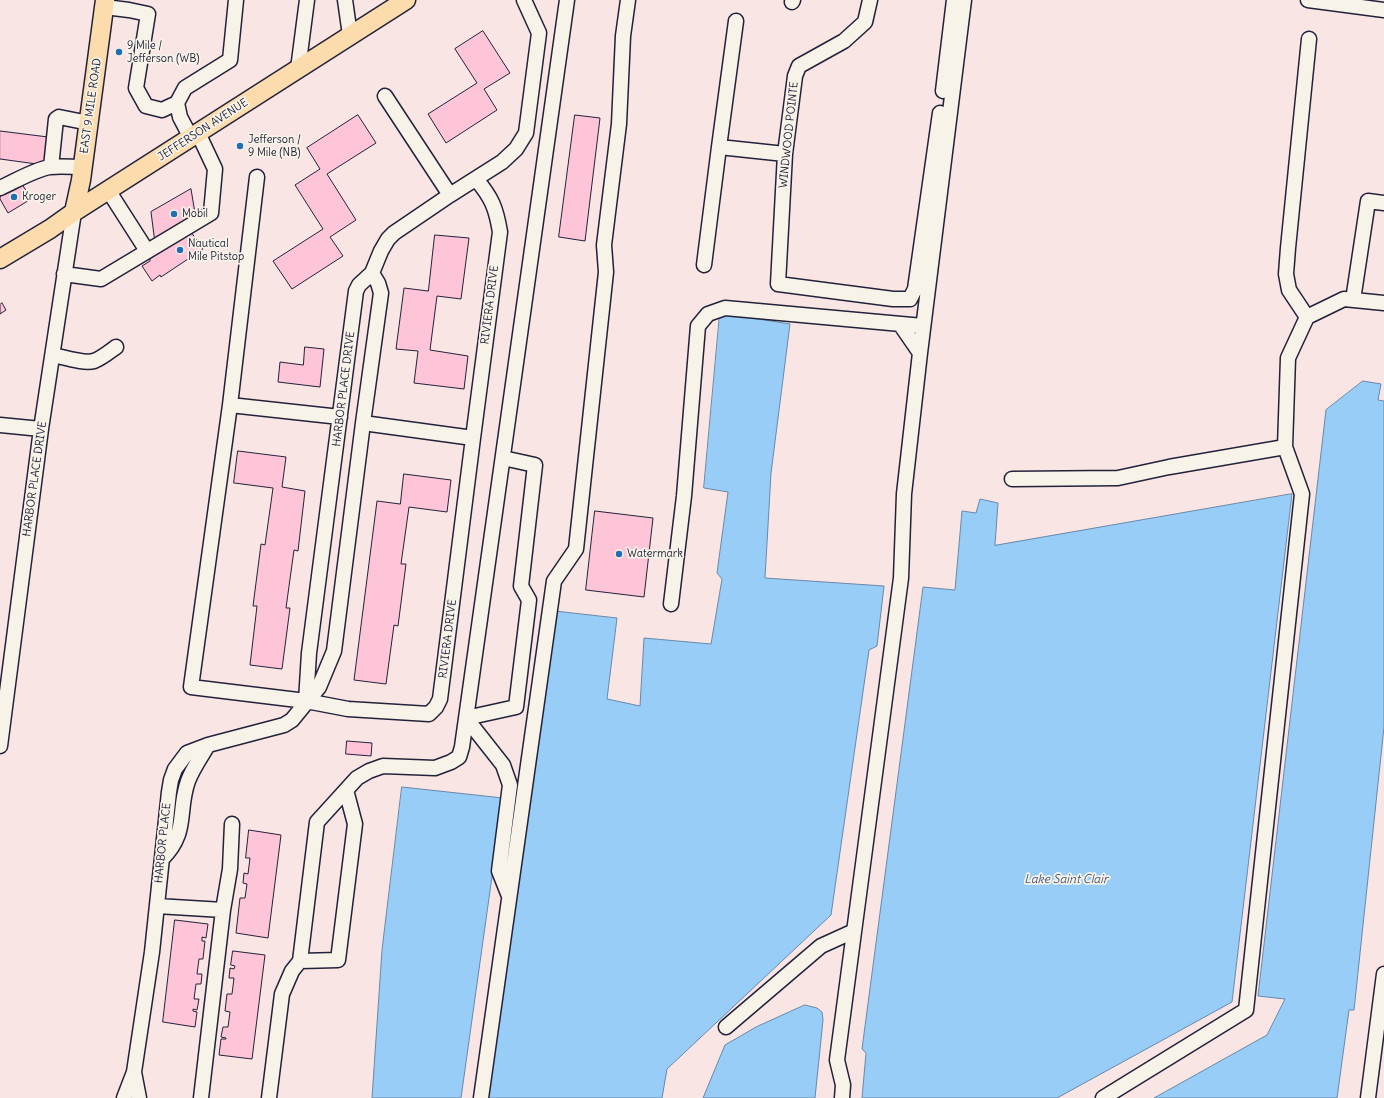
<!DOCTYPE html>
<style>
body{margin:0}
canvas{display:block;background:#f9e5e3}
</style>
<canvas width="1384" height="1098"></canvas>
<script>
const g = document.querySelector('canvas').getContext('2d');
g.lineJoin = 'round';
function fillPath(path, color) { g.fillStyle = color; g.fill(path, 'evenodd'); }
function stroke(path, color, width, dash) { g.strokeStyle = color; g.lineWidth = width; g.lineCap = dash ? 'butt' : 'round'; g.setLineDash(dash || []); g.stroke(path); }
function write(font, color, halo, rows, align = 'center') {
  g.font = font + ' Delius,sans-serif'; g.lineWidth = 3.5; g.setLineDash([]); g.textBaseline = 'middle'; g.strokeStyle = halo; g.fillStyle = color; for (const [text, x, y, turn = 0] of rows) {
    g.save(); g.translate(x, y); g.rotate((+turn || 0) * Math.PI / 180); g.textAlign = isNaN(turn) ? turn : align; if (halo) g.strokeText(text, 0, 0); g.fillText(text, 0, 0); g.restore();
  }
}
const water = new Path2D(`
 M720 313 790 324 771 473 765 578 884 586 877 646 869 650 831 915 667 1069 662 1098H487L555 611 617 618 607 699 640 706 644 638 711 644 722 579 717 573 728 492 704 488Z
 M1363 381 1381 384 1378 400 1384 401V727L1354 1010H1349L1337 1098H1154L1267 1035 1285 999 1258 996 1326 410Z
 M1292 494 1232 1002 1057 1098H862L866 1053 862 1049 923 587 955 590 962 511 976 513 980 499 998 503 995 545Z
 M402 787 503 798 461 1098H372L382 950Z
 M805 1005 817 1008 822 1012 823 1020 815 1098H703L725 1045 756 1027Z`);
const building = new Path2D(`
 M483 31 510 73 484 89 497 110 446 143 428 114 477 83 455 49Z
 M358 115 376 143 327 174 356 220 330 237 343 256 292 289 273 261 323 229 295 185 320 169 307 148Z
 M575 115 600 118 585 241 559 237Z
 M0 131 48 137 44 165 0 159Z
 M22 184 31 199 8 213 0 199V197Z
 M191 189 196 219 155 243 151 212Z
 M191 232 203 249 161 277 160 275 152 281 142 266 150 261V259Z
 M435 235 469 238 461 299 437 296 430 350 468 356 464 389 414 383 418 351 396 349 404 288 428 291Z
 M2 303 6 310 0 314V305Z
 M305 347 324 349 320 387 278 382 280 362 303 365Z
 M238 451 286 457 282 487 305 491 298 551 294 550 286 608H290L282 669 250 665 257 606H253L261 544 265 545 273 488 234 483Z
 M404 474 451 480 447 512 409 507 401 564H406L398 626 394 625 386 684 354 680 377 501 400 504Z
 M595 511 653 518 644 597 586 590Z
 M347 741 372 743 371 756 346 754Z
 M249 830 281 835 268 938 236 933 240 898H245L247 884 243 883 244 873 248 874 250 858H246Z
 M175 920 208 924 206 938 202 937V941H205L203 959H199L197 974H202L201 984H196L194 999H199L197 1010 193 1009V1011L197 1012 195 1027 163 1022Z
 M233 951 265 955 252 1059 219 1055 221 1039H226V1038L221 1037 223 1027H228L230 1012 225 1011 227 994H232L234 978H229L230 968 234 969 235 966 231 965Z`);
const minor = new Path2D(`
 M345 0 350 35
 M870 0 865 22 844 41 799 66 795 76 785 154 778 284 893 299H910L915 289 940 113
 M1308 0 1384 10
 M792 2 793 0
 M105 7 129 10 148 14 136 88 146 106 162 110 177 103
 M298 69 307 0
 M943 91 954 0
 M385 96 450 195
 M191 138 180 117 177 103 185 88 230 60 236 0
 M719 147 736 21
 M51 167 56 119 59 117 89 123
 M257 177 230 405 191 687 306 701 348 709 429 714 436 707 440 699 473 438 363 423
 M0 188C16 181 33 170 50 167 61 166 72 167 83 167
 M108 190 147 251
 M704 265 719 147 785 154
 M64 274 101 279 211 213 215 169 198 133
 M1353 300 1368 201 1384 203
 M1307 317 1289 290 1286 274 1288 248 1309 39
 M900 324 920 353
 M53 355C63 357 84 364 94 361 102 358 109 352 116 347
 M230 405 340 417
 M0 425 41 429
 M473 438 500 232C496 208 492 198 476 179
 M503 458 535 465 521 586 529 600 516 707 466 718 503 765 510 785 499 871 509 896
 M1012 479 1118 478 1169 467 1285 447 1288 358 1307 317 1344 299 1384 303
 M671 604 684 496 698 326 708 314 725 308 923 326
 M306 701 309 653 356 291 359 285 372 273 381 251 388 239 394 233 450 195 502 162 516 149 526 133 539 33 524 0
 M0 746 41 429 74 212
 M162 859C189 832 177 812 188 781 193 768 201 757 208 745
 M157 906 223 910
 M300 961 338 960 355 824 346 790
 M726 1027 821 946 854 931
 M134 1072 139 1098
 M124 1098 134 1072 152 952 169 792 171 780 175 769 187 753 208 745 284 725 292 720 319 687 334 651 363 423 381 293 378 283 372 273
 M201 1098 223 910 230 869 232 824
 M269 1098 282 994 292 971 300 961 317 822 357 778 369 771 383 766 435 768 451 762 459 757 462 747 567 0
 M481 1098 554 581 576 549 606 272 604 245 619 124 623 36 628 0
 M842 1098 843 1085 837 1060 901 578 904 494 920 353 964 0
 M1103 1098 1246 1010 1302 494 1285 447
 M1368 1098 1384 974`);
const major = new Path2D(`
 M74 212 81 180 105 0
 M0 259 50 229 74 212 406 0`);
const markers = [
 [119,52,4,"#1f6fb2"],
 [240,146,4,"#1f6fb2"],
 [14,197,4,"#1f6fb2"],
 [174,214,4,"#1f6fb2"],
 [180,250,4,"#1f6fb2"],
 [619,554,4,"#1f6fb2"]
];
const poiNames = [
 ["9 Mile /",127,46],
 ["Jefferson (WB)",127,59],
 ["Jefferson /",248,140],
 ["9 Mile (NB)",248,153],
 ["Kroger",22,197],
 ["Mobil",182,214],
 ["Nautical",188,244],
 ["Mile Pitstop",188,257],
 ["Watermark",627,554]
];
const streetNames = [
 ["EAST 9 MILE ROAD",91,106,-82],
 ["JEFFERSON AVENUE",203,130,-33],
 ["WINDWOOD POINTE",789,135,-84],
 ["RIVIERA DRIVE",490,305,-83],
 ["HARBOR PLACE DRIVE",344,389,-83],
 ["HARBOR PLACE DRIVE",35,479,-82],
 ["RIVIERA DRIVE",448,639,-83],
 ["HARBOR PLACE",163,843,-84]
];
const waterNames = [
 ["Lake Saint Clair",1066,880]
];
fillPath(water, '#97cdf6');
stroke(water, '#6889ab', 1);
fillPath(building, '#fec4d7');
stroke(building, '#22223b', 1);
stroke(minor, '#22223b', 17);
stroke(major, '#22223b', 21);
stroke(minor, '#f7f3e8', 14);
stroke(major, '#fcdcac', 18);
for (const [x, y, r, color] of markers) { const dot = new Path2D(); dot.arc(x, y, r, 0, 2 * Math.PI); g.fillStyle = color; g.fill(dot); stroke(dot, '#f7f3e8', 1.5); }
write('11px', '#22223b', '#f7f3e8', poiNames, 'left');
write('11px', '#22223b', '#f7f3e8', streetNames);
write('italic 12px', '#455573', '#f7f3e8', waterNames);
</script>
